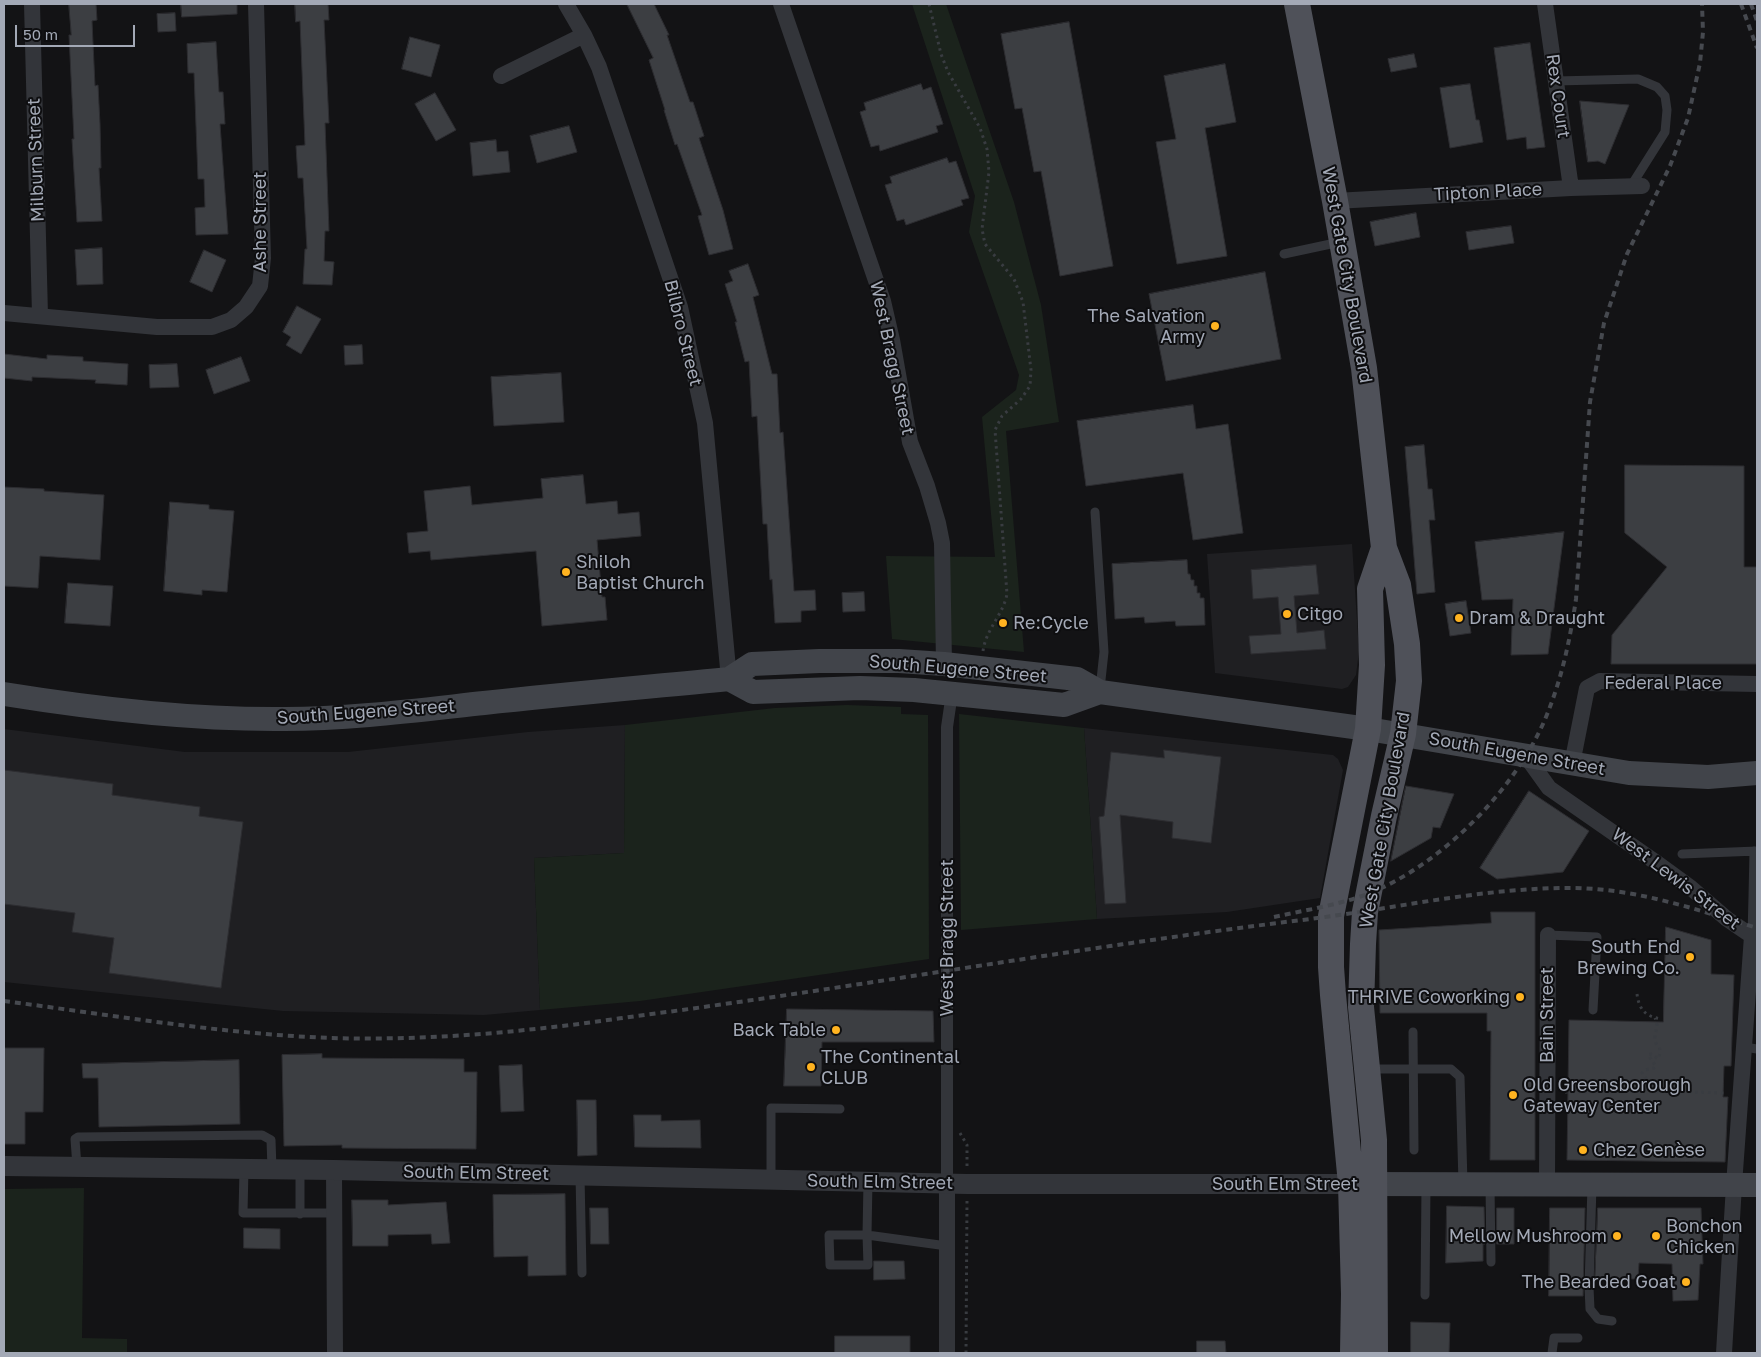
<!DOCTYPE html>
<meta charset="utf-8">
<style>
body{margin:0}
#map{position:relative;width:1761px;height:1357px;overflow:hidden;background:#131315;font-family:"Golos Text",sans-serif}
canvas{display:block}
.frame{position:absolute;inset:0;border:5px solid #a3a9b6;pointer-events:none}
.scale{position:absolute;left:15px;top:25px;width:120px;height:22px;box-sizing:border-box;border:2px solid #a3a9b6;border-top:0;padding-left:6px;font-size:15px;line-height:18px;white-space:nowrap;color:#a3a9b6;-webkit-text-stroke:4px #0e0e10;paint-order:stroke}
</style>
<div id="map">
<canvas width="1761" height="1357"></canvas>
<div class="frame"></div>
<div class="scale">50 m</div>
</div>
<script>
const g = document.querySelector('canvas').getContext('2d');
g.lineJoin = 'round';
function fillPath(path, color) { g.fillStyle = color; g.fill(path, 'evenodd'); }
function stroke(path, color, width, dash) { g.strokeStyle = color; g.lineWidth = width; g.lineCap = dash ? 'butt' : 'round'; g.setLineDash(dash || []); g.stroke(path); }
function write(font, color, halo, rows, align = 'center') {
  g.font = font + ' "Golos Text",sans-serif'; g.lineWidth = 4; g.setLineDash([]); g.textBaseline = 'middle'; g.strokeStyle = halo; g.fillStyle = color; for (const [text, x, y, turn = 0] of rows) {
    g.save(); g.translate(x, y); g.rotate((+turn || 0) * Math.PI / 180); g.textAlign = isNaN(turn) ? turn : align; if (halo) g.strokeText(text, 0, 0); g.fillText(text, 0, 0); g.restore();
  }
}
const built = new Path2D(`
 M1352 544 1359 651 1356 675 1348 687 1342 689 1215 673 1207 554Z
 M625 725 624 853 534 858 540 1010 484 1015 283 1011 4 982V729L185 752H348L528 732Z
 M1084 728 1333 755 1338 759 1343 770 1320 898 1227 912 1097 919Z`);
const green = new Path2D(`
 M912 4H946L1014 202 1041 305 1059 422 1006 431 1024 652 892 639 886 556 995 557 982 417 1016 390 1019 375 969 232 975 196Z
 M847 705 901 707V714L928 715 929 959 640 1001 540 1010 534 858 624 853 625 725 775 708Z
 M959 714 1084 728 1097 919 961 930Z
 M84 1188 82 1338 127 1339V1353H4V1189Z`);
const building = new Path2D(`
 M69 4H96L97 20 92 21 95 86 98 85 100 124 101 168H99L102 221 77 222 72 139H74L69 35H71Z
 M181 4H237V14L182 17Z
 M295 4H328L329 20H324L329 123H325L329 231H325L324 261 334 262 332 285 303 284 305 249H307L303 178H298L296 146 305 145 300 21 296 22Z
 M627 4H654L669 35H667L690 102H693L704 136 699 138 723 210 733 249 709 255 698 216 702 215 677 144 675 145 664 110H665L649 60 653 58Z
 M175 13 176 31 158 32 157 14Z
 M1069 22 1113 266 1060 276 1041 171 1034 172 1022 108 1015 109 1001 34Z
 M410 37 440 45 431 77 402 69Z
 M216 42 219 92H223L225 124H220L228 234 196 235 195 208 205 207 204 179H198L194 73H188L187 44Z
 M1530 43 1545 147 1527 149 1526 137 1507 140 1494 48Z
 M1414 54 1417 67 1391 72 1388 59Z
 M1225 64 1236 122 1205 128 1227 256 1177 264 1156 142 1176 139 1164 76Z
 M921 84 923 90 931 87 943 124 936 126 938 132 880 151 879 145 871 147 860 112 866 110 864 103Z
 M1470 84 1476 120H1479L1483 142 1450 148 1440 88Z
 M435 93 456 130 436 141 415 104Z
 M1580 101 1629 105 1605 164 1598 161 1588 162Z
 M569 126 577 152 537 163 530 136Z
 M496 140 497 152 508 151 510 172 473 176 470 143Z
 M947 158 949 163 956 161 969 198 961 200 963 205 906 225 904 219 897 221 885 185 892 183 890 177Z
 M1416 213 1420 237 1375 246 1370 222Z
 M1511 226 1514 243 1469 250 1466 232Z
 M102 248 103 284 77 285 75 250Z
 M204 250 226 260 212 292 190 282Z
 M748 264 759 295 753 297 772 374H777L780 433 783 432 794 591 815 590 816 610 801 611V622L775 623 772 579 770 580 767 524H763L757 416 752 417 749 361 745 362 735 322H737L725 284 733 281 729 271Z
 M1265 272 1281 359 1166 381 1149 294Z
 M297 306 321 319 301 354 286 345 291 337 283 332Z
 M362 345 363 364 345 365 344 346Z
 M4 354 47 359V355L83 357V361L128 364 127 385 95 383 96 380 32 377V381L4 378Z
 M241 357 250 381 214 394 206 370Z
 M177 364 179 387 150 388 149 365Z
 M561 373 564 422 494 426 491 377Z
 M1193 405 1196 429 1228 424 1243 533 1193 540 1183 473 1086 486 1077 421Z
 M1424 445 1428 489H1432L1435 520H1429L1435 592 1417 594 1405 447Z
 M1625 465 1744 466V567H1757V664H1611L1612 635 1667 567 1625 533Z
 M583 475 586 504 617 501 618 514 639 512 641 536 597 540 602 597H605L607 620 542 626 536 551 431 560 430 551 409 553 407 533 428 531 424 491 470 486 472 505 543 498 541 479Z
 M4 487 44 489V491L104 495 100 560 40 556 38 588 4 586Z
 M170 502 209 505V509L234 511 227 592 202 590V595L164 591Z
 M1564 532 1548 654 1511 655 1513 599 1482 600 1475 542Z
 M1187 560 1188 574H1190L1191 580H1194V586H1197V593H1200V598H1204L1205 625 1176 626 1175 621 1145 623 1144 617 1115 619 1112 564Z
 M1316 565 1319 594 1294 596 1297 633 1324 630 1326 649 1251 654 1249 636 1281 634 1278 597 1253 599 1251 570Z
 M68 583 113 586 110 626 65 623Z
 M864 592 865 611 843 612 842 593Z
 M1466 601 1471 633 1450 636 1445 604Z
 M1164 750 1221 757 1211 843 1172 838 1173 822 1120 815 1126 903 1105 904 1099 817 1104 816 1111 752 1164 758Z
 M4 770 113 784 112 795 200 807 199 816 243 822 221 988 109 973 114 938 72 932 75 913 4 904Z
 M1406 786 1454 794 1440 828 1433 827 1431 838 1391 861Z
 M1529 791 1589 831 1563 872 1497 879 1480 868Z
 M1491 912H1535V1160H1490L1491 1031H1487V1013H1380L1379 930 1491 923Z
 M1666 927 1711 940V974L1734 975 1731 1066H1724L1723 1097H1728L1725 1162 1567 1160 1569 1020 1663 1022Z
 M787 1009 933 1011 934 1042H822L821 1086H784Z
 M4 1048H44L43 1112H25V1144H4Z
 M322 1054V1058L464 1059V1072H477L476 1149 342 1148V1145L284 1146 282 1055Z
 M239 1060 240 1124 99 1127 98 1078H83L82 1064Z
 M522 1065 524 1111 501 1112 499 1066Z
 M577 1100H596L597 1155 578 1156Z
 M634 1115H661V1121L700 1120 701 1148 635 1147Z
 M565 1194 566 1275 528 1276V1256L494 1257 493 1195Z
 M352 1200H388V1205L446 1202 450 1243 432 1244 431 1234 388 1235V1246H353Z
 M1447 1206 1484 1207 1485 1244H1483V1261L1446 1263Z
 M590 1208H608L609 1244H591Z
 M1497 1208H1514V1244H1497Z
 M1550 1208H1585L1583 1296H1549Z
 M1598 1208H1701L1703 1264H1700L1698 1300 1673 1301 1672 1264 1639 1263 1638 1279H1595Z
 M244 1228 280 1229V1249L244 1248Z
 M874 1261H904L905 1279 874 1280Z
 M1411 1322 1450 1323 1449 1353H1411Z
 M835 1336H910V1353H835Z
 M1197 1341H1225L1226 1353H1197Z`);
const path = new Path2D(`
 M929 4 941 54 948 72 980 128 987 149 989 172 982 229 985 244 1014 279 1023 302 1031 370 1030 386 1021 399 1002 416 995 430 1007 594C1003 615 986 629 983 651
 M1637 994C1639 1010 1646 1017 1662 1019
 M1651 1091 1650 1084 1642 1073 1645 1070 1654 1068 1656 1066 1648 1055 1651 1054 1658 1059C1664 1045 1655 1048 1655 1039 1654 1030 1660 1029 1655 1018
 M1565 1092 1651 1091 1725 1093
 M960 1133 967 1145V1167
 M966 1353 967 1201`);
const service = new Path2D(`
 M1556 81 1638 79 1657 87 1665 96 1667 110 1665 132 1631 186
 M1284 254 1340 242
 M1095 512 1104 652 1100 689
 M1682 854 1757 851
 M1753 896 1754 851
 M1548 935 1597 937 1593 1010
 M1752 936 1753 896H1757
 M1413 1032 1414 1150
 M1744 1047 1757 1049
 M1370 1069H1451L1460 1077 1463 1183
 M77 1167 75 1139 78 1137 262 1135 271 1140 272 1169
 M244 1169 243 1213H334
 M300 1170V1214
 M580 1175 582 1273
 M771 1179V1108L840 1109
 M868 1181 867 1235H829L830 1265H868L867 1235 947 1246
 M1490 1185 1491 1262
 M1592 1185 1589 1287 1590 1309 1598 1319 1612 1321
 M1425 1295 1426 1185
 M1552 1353 1554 1338H1578`);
const pedestrian = new Path2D(`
 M947 1183V727L952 693`);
const minor = new Path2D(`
 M32 4 40 315
 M566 4 584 35 599 67 680 307 705 423 729 679
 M781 4 883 301 892 340 910 442 927 486 938 523 942 543 944 664
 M1545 4 1571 188
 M501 76 584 35
 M1335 201 1571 188 1642 186
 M4 313 157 327H212L231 320 246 307 260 286 263 258 256 4
 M1526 756 1549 788 1654 861 1691 888 1727 919 1752 936 1734 1185 1724 1353
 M1572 764 1587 688 1600 681 1757 684
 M334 1170 335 1353
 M947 1183V1353
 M1547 1185 1548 935`);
const tertiary = new Path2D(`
 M4 1166 334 1170 967 1184H1351`);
const secondary = new Path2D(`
 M729 679 753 692 860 688 914 690 1064 705 1100 692
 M4 694C97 709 191 720 285 719 350 719 419 710 484 703 566 694 647 687 729 679L752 664 819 661H899L944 664 1077 679 1100 692 1368 729 1629 773 1708 777 1757 773
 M1357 1184 1757 1185`);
const primary = new Path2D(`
 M1297 4 1335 201 1364 368 1384 548 1398 585 1407 644 1409 681 1403 734 1384 816 1365 912 1363 944 1361 1007 1374 1140 1375 1353
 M1353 1353 1354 1294 1351 1184 1333 995 1331 967V916L1368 729 1372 665 1370 589 1384 548`);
const rail = new Path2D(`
 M1741 4 1757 48
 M1751 4 1757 21
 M1274 917C1306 910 1339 905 1370 893 1442 864 1516 789 1546 717 1562 678 1570 640 1576 599L1590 402 1604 323 1627 254 1670 166 1688 118 1700 63 1703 32 1702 4
 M4 1001C112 1015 221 1034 331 1038 402 1040 473 1036 544 1028 585 1024 626 1017 667 1012 882 983 1095 945 1310 919 1398 908 1487 887 1575 888 1638 889 1698 910 1757 928`);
const markers = [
 [1215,326,5,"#ffb320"],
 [566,572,5,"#ffb320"],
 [1287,614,5,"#ffb320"],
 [1459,618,5,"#ffb320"],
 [1003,623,5,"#ffb320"],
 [1690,957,5,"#ffb320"],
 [1520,997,5,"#ffb320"],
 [836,1030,5,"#ffb320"],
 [811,1067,5,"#ffb320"],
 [1513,1095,5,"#ffb320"],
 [1583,1150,5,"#ffb320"],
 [1617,1236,5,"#ffb320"],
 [1656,1236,5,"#ffb320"],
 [1686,1282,5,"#ffb320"]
];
const streetNames = [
 ["Rex Court",1558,96,82],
 ["Milburn Street",36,160,-92],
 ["Tipton Place",1488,192,-3],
 ["Ashe Street",260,222,-90],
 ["West Gate City Boulevard",1347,275,80],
 ["Bilbro Street",683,333,76],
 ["West Bragg Street",892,358,78],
 ["South Eugene Street",958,669,5],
 ["Federal Place",1663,683],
 ["South Eugene Street",366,712,-4],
 ["South Eugene Street",1517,754,10],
 ["West Gate City Boulevard",1385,820,-80],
 ["West Lewis Street",1676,879,37],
 ["West Bragg Street",947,938,-90],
 ["Bain Street",1547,1015,-90],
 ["South Elm Street",476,1173,1],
 ["South Elm Street",880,1182,1],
 ["South Elm Street",1285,1184]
];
const poiNames = [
 ["The Salvation",1205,316,"right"],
 ["Army",1205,337,"right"],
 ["Shiloh",576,562],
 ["Baptist Church",576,583],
 ["Citgo",1297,614],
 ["Dram & Draught",1469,618],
 ["Re:Cycle",1013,623],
 ["South End",1680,947,"right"],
 ["Brewing Co.",1680,968,"right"],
 ["THRIVE Coworking",1510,997,"right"],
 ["Back Table",826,1030,"right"],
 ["The Continental",821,1057],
 ["CLUB",821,1078],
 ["Old Greensborough",1523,1085],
 ["Gateway Center",1523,1106],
 ["Chez Genèse",1593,1150],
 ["Bonchon",1666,1226],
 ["Chicken",1666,1247],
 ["Mellow Mushroom",1607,1236,"right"],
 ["The Bearded Goat",1676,1282,"right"]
];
fillPath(built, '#1f1f22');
fillPath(green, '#1b231c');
fillPath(building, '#3c3e42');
stroke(building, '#2d2d31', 1);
stroke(path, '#393c41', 3, [2.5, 4]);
stroke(service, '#33353a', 9);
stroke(pedestrian, '#33353a', 12);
stroke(minor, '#33353a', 16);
stroke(tertiary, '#33353a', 20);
stroke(secondary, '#41444a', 24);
stroke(primary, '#4f5159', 26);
stroke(rail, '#46494f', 4, [6, 5]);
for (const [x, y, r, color] of markers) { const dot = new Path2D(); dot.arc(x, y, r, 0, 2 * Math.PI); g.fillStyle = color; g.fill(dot); stroke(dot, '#0e0e10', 2); }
write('18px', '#a3a9b6', '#0e0e10', streetNames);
write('18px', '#a3a9b6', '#0e0e10', poiNames, 'left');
</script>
